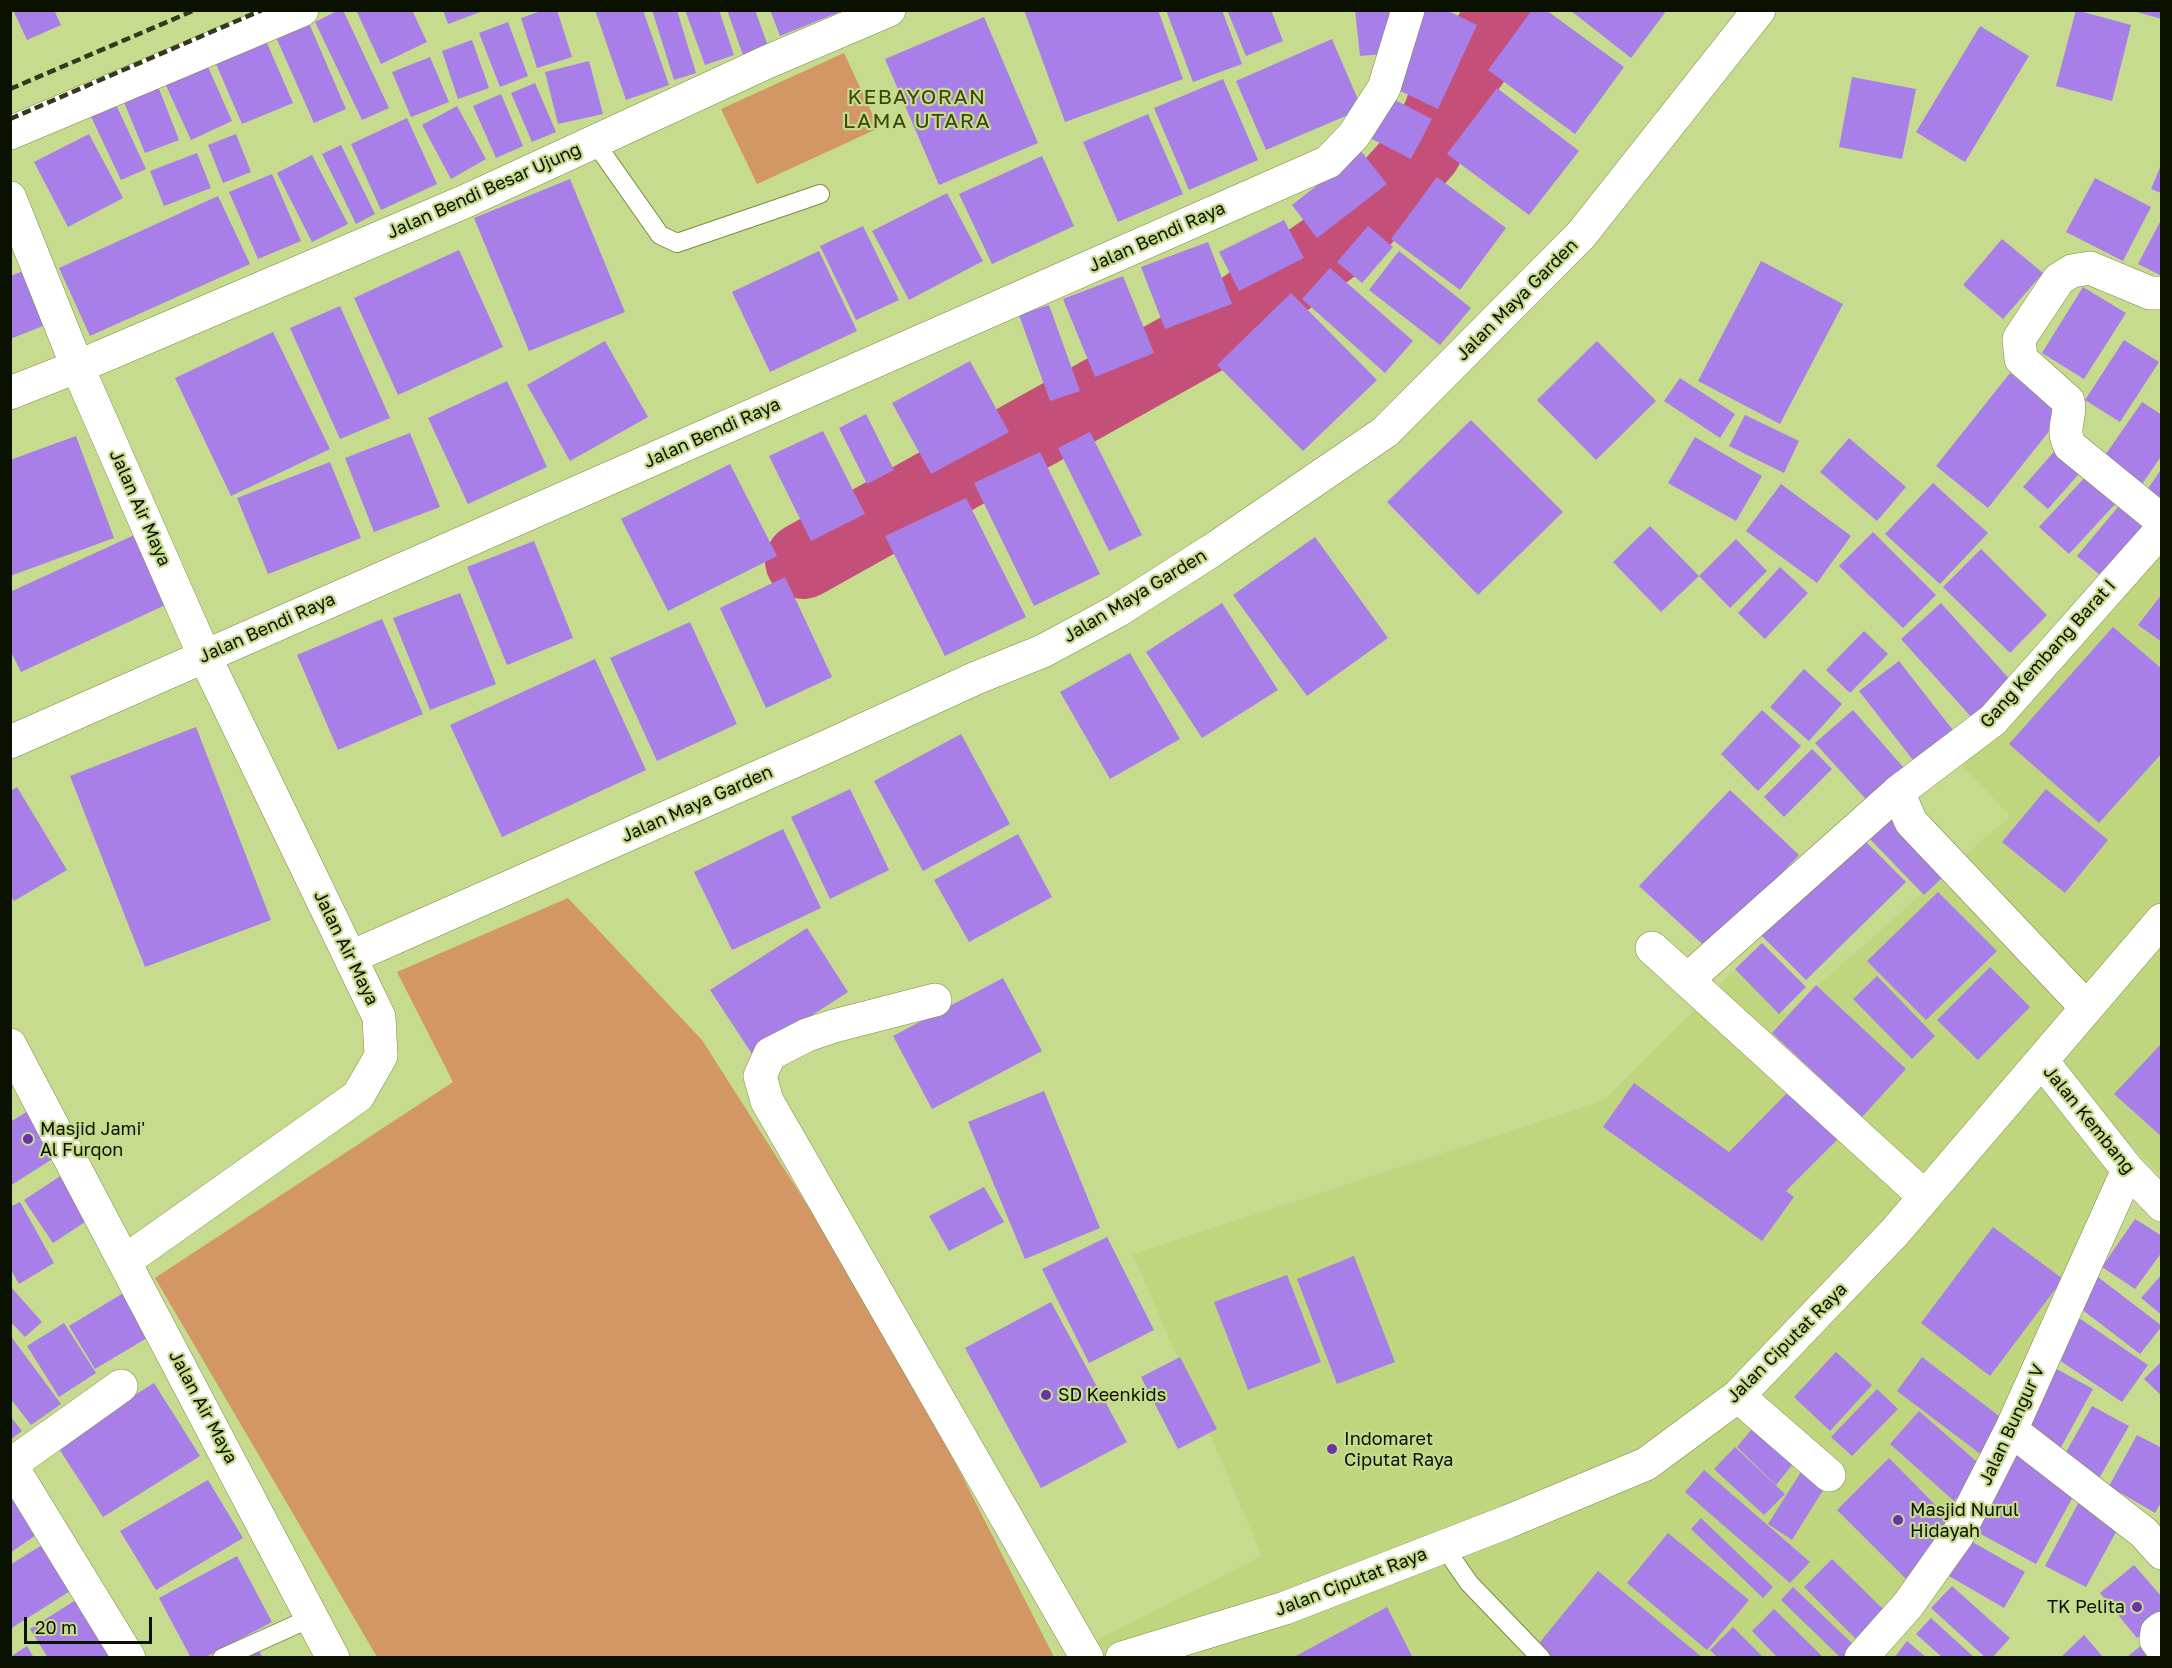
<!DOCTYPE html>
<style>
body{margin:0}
#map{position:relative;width:2172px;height:1668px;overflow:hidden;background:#c6db8d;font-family:"Golos Text",sans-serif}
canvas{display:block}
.frame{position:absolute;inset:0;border:12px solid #0b1100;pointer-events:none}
.scale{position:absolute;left:24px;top:1617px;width:128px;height:27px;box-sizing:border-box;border:3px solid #0b1100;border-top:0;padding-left:8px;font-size:18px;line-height:21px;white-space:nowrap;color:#0b1100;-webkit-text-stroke:4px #c6db8d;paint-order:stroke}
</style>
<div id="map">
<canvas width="2172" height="1668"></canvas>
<div class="frame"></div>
<div class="scale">20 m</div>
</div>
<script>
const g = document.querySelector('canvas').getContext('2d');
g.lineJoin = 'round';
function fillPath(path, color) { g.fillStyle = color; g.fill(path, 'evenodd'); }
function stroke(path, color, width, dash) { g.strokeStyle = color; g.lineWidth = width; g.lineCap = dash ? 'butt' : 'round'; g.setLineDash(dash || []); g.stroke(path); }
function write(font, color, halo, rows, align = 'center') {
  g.font = font + ' "Golos Text",sans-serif'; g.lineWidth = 4.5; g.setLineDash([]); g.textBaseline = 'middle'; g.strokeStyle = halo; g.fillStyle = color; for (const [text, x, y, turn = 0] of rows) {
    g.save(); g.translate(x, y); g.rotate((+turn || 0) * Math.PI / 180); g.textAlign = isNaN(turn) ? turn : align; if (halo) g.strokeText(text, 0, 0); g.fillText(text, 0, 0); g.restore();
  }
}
const built = new Path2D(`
 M2161 539V1175L2128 1142 2015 1467 1870 1658H1062L1262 1556 1133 1254 1603 1101 1741 964 1787 1013 2010 816 1956 759Z`);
const green = new Path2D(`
 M844 53 879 128 757 184 721 109Z
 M568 898 702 1040 892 1338 1054 1657H377L155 1278 453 1082 397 972Z`);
const river = new Path2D(`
 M803 561 1209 334 1350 233 1424 150 1441 115 1449 93 1509 10`);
const building = new Path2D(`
 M13 10H54L61 25 27 40Z
 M339 10H343L389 108 362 120 315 22Z
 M356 10H412L427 42 381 64Z
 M443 10H483V11L448 24Z
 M544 10H557L572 57 537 68 521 18Z
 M595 10H643L669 85 626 100Z
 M652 10H677L696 73 674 80Z
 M685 10H719L734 55 705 65Z
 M727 10H755L768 46 743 55Z
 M770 10H842V11L780 36Z
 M1024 10H1158L1183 79 1065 122Z
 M1166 10H1222L1242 64 1193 82Z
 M1227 10H1271L1283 41 1246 56Z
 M1355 10H1389L1394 53 1360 56Z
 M1424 10H1446L1477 25 1438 109 1388 85Z
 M1532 10H1546L1624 67 1575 134 1488 70Z
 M1570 10H1667L1631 58Z
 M2076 10 2131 25 2112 101 2056 86Z
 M2162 10V19L2133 11V10Z
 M984 17 1038 143 939 185 885 59Z
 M308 21 346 109 314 123 275 35Z
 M508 22 528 76 500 87 479 33Z
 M1980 26 2029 56 1965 162 1916 132Z
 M264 36 293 103 242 124 213 57Z
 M1332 39 1362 109 1266 150 1236 81Z
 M472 40 489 88 458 99 442 51Z
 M430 57 449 102 411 117 392 72Z
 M205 60 232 121 191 140 163 79Z
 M589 61 603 114 558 124 545 72Z
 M1852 77 1916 89 1902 159 1839 147Z
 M1223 79 1258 160 1189 190 1154 108Z
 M156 81 179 140 145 153 121 95Z
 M535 83 556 132 532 142 511 93Z
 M1497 88 1579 151 1529 215 1447 154Z
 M111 94 146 169 121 180 86 106Z
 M501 94 523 146 496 158 473 106Z
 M1391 98 1432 119 1411 159 1370 138Z
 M457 106 486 159 451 179 422 125Z
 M1148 114 1183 194 1118 222 1083 142Z
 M407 118 437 184 381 210 351 144Z
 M89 134 123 198 68 227 34 162Z
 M236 134 251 172 223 183 208 145Z
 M341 145 375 214 356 224 322 154Z
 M1361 151 1387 184 1317 238 1292 205Z
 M197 153 211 188 164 206 150 171Z
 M312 155 348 224 312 242 277 173Z
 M1042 156 1074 226 992 264 959 194Z
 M2161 165H2162V193L2151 189Z
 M272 174 301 241 258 259 229 192Z
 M1437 177 1506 228 1460 290 1391 239Z
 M2095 178 2151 207 2123 261 2066 232Z
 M570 179 625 312 529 351 474 218Z
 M947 193 983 261 909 300 872 231Z
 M218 196 250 264 90 336 59 268Z
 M2162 218V276L2138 264Z
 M1284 220 1304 258 1239 291 1219 252Z
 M863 226 899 300 856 320 820 246Z
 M1368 226 1393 247 1362 283 1337 262Z
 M2002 239 2043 273 2003 319 1963 285Z
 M1208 242 1232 304 1165 329 1141 267Z
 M459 250 503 347 398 395 354 298Z
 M819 251 857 331 770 372 732 292Z
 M1399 251 1471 308 1440 345 1369 290Z
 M1761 261 1843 304 1780 424 1698 381Z
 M31 268 53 322 10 339V276Z
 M1330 268 1413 341 1385 373 1302 299Z
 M1123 276 1154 353 1095 377 1063 299Z
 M2083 287 2126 313 2084 379 2042 353Z
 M1291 293 1377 380 1303 451 1217 365Z
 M1049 305 1080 391 1050 401 1019 315Z
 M340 306 390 418 340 439 290 328Z
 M273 332 330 449 231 496 175 378Z
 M2124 340 2159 362 2120 422 2085 400Z
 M605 341 648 417 570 461 527 385Z
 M1597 341 1656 401 1596 460 1537 400Z
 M970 361 1009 432 931 474 892 403Z
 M2010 373 2062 415 1988 508 1936 466Z
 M1680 378 1735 414 1720 438 1664 401Z
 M507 381 547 467 468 504 428 418Z
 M2142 402 2162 415V455L2140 487 2101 461Z
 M866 414 894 470 867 484 839 428Z
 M1745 415 1799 441 1784 473 1729 446Z
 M1471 420 1563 512 1478 595 1387 502Z
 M823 431 865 514 811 541 769 456Z
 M1090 432 1142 535 1109 551 1058 448Z
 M410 433 440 507 374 532 345 458Z
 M76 436 114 538 10 576V460Z
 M1695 437 1762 476 1736 521 1668 483Z
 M1849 438 1906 487 1877 521 1820 472Z
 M2059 446 2084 468 2048 509 2023 487Z
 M1040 452 1100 574 1034 606 974 483Z
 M330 462 361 538 268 574 237 498Z
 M730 464 777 556 668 611 621 519Z
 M2162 468V508L2143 496Z
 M2087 475 2117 502 2069 554 2039 527Z
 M1933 483 1988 533 1940 584 1885 534Z
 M1781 484 1851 536 1817 583 1746 531Z
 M966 498 1026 617 945 656 885 536Z
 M2123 501 2151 525 2106 580 2077 556Z
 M1650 526 1699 576 1661 612 1613 562Z
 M143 531 176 600 21 672 10 650V592Z
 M1873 532 1936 595 1903 628 1839 566Z
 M1315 537 1388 638 1307 696 1233 595Z
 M1736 539 1767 571 1730 608 1699 576Z
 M534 541 573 638 507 665 467 567Z
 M1981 549 2047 615 2010 653 1943 587Z
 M1780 567 1808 593 1765 639 1738 613Z
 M785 577 832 677 766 708 720 608Z
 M460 593 496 684 430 710 393 618Z
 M2162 594V642L2138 625Z
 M1222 603 1278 690 1202 738 1146 652Z
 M1941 603 2013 683 1973 719 1901 639Z
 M382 619 423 714 338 750 297 655Z
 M690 622 737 724 657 761 610 658Z
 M2113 627 2162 669V753L2099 823 2009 744Z
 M1864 631 1888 654 1850 693 1826 670Z
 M1130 653 1180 739 1110 779 1060 692Z
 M595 659 646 770 502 837 450 725Z
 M1899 661 1956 734 1916 764 1859 691Z
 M1804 669 1842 704 1809 741 1770 707Z
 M1762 710 1801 746 1758 791 1721 754Z
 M1853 710 1911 776 1874 808 1815 743Z
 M196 727 271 920 145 967 70 776Z
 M961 734 1010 824 923 871 874 781Z
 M1812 749 1832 769 1784 817 1764 797Z
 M17 787 67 870 14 901 10 895V791Z
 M850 789 889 870 830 899 791 817Z
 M2046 789 2108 840 2065 893 2002 842Z
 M1730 790 1799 855 1709 950 1639 886Z
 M1891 817 1946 874 1924 895 1869 838Z
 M783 829 821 908 732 950 694 872Z
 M1018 834 1052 897 969 942 934 880Z
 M1860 836 1906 882 1806 980 1760 934Z
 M1938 892 1997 951 1926 1020 1867 961Z
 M807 928 848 992 752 1054 710 990Z
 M1762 943 1806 987 1779 1014 1735 969Z
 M1990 967 2030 1007 1978 1060 1937 1020Z
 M1877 976 1935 1036 1912 1059 1853 999Z
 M1003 978 1042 1051 932 1109 893 1036Z
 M1816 985 1906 1069 1862 1117 1772 1033Z
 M2162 1043V1137L2114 1094Z
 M1634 1083 1729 1152 1793 1087 1842 1135 1786 1191 1794 1197 1762 1241 1603 1127Z
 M1044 1091 1100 1228 1025 1259 968 1122Z
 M28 1111 57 1156 10 1186V1122Z
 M62 1175 91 1218 53 1243 24 1200Z
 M984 1187 1004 1222 949 1251 929 1216Z
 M20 1202 54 1263 19 1284 10 1268V1207Z
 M2135 1219 2162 1236V1252L2135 1289 2102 1267Z
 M1993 1227 2063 1279 1990 1376 1921 1323Z
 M1107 1237 1154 1330 1089 1363 1042 1269Z
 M1354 1256 1395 1362 1337 1384 1297 1279Z
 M2162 1274V1315L2141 1298Z
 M1287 1275 1321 1362 1248 1390 1214 1302Z
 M2098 1277 2162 1326 2140 1354 2076 1305Z
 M10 1286 42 1322 25 1337 10 1321Z
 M130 1289 157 1332 95 1369 69 1326Z
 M1051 1302 1127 1442 1041 1488 965 1348Z
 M2079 1318 2148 1365 2122 1402 2053 1356Z
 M64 1323 96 1373 59 1397 27 1346Z
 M10 1335 61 1404 31 1425 10 1398Z
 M1836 1352 1872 1385 1830 1431 1794 1397Z
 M1180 1357 1217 1429 1178 1449 1141 1377Z
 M1922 1357 2008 1423 1983 1456 1897 1391Z
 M2162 1361V1396L2144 1379Z
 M2055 1368 2093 1389 2060 1449 2022 1427Z
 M154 1383 200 1456 103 1517 56 1444Z
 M1877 1389 1898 1409 1852 1456 1831 1437Z
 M2092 1406 2129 1426 2097 1482 2061 1461Z
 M1919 1411 1984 1468 1954 1501 1890 1444Z
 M10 1416 22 1431 10 1440Z
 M1761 1418 1801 1454 1776 1485 1737 1447Z
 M2137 1435 2162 1448V1501L2155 1513 2109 1486Z
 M1735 1447 1785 1494 1764 1515 1714 1469Z
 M2018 1453 2079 1486 2036 1564 1975 1531Z
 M1889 1458 1959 1529 1907 1580 1837 1510Z
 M1806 1464 1830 1479 1792 1540 1768 1524Z
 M1704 1470 1810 1562 1790 1583 1685 1492Z
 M208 1480 243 1538 156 1590 120 1531Z
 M10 1494 39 1533 10 1553Z
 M2081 1498 2123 1519 2086 1587 2045 1566Z
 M1701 1518 1773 1587 1763 1598 1691 1529Z
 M1668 1533 1749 1600 1707 1650 1627 1583Z
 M1969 1540 2025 1572 2004 1608 1949 1576Z
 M45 1543 75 1588 10 1629V1565Z
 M237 1556 272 1622 204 1658H191L159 1598Z
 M1832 1559 1890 1616 1862 1645 1804 1587Z
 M2134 1565 2162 1597V1618L2137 1638 2100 1593Z
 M1598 1571 1703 1658H1549L1536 1647Z
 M1952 1586 2010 1638 1992 1658H1986L1931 1608Z
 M1793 1587 1858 1649 1850 1658H1841L1781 1600Z
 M82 1596 118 1652 109 1658H48L30 1629Z
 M1387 1607 1413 1658H1292Z
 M1774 1609 1824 1658H1778L1752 1631Z
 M1931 1618 1975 1658H1943L1916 1634Z
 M1733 1627 1764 1658H1718L1710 1650Z
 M2084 1635 2104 1658H2060Z
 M2148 1640 2162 1658H2126Z
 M1907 1641 1927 1658H1894Z
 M255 1644 263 1658H231Z
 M27 1646 34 1658H10V1657Z`);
const lane = new Path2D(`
 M594 141 660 235 677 243 820 194
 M1444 1547 1469 1583 1541 1658
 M222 1658 313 1617`);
const street = new Path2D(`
 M10 133 302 10
 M10 198 77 366 204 655 379 1017 381 1056 358 1096 125 1261
 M2162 293H2150L2090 268 2072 271 2059 279 2019 339 2021 359 2068 401C2072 418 2060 427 2070 446L2162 521
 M10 393 96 359 466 201 767 62 889 10
 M10 742 1328 162 1354 135 1384 88 1408 10
 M1652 948 1925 1197
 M351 957 826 747 976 678 1043 651 1117 611 1211 551 1385 432 1581 235 1759 10
 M1687 980 1898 792
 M935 1000 834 1026 807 1035 770 1054 760 1076 767 1101 1087 1658
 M2086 1007 1911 822 1898 792 1993 720 2162 529
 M10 1045 333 1658
 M2042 1061 2128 1170 2162 1205
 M1738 1396 1829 1475
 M2011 1430 2143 1532 2162 1553
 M10 1465 121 1386
 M11 1465 129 1658
 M2162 1628 2157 1632 2156 1640 2162 1648
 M1861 1658 1908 1605 1957 1536 2011 1430 2128 1170`);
const secondary = new Path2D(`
 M1122 1658 1285 1608 1507 1522 1646 1464 1738 1396 1894 1233 2162 920`);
const rail = new Path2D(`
 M10 89 195 10
 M10 119 262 10`);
const markers = [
 [28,1139,6,"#6a33a9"],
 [1046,1395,6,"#6a33a9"],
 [1332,1449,6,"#6a33a9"],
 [1898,1520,6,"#6a33a9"],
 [2137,1607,6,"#6a33a9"]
];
const streetNames = [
 ["Jalan Bendi Besar Ujung",484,191,-24],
 ["Jalan Bendi Raya",1157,237,-24],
 ["Jalan Maya Garden",1517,300,-45],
 ["Jalan Bendi Raya",712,433,-24],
 ["Jalan Air Maya",140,508,66],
 ["Jalan Maya Garden",1135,596,-31],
 ["Jalan Bendi Raya",267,628,-24],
 ["Gang Kembang Barat I",2048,654,-48],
 ["Jalan Maya Garden",697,804,-24],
 ["Jalan Air Maya",346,948,64],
 ["Jalan Kembang",2089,1120,51],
 ["Jalan Ciputat Raya",1787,1343,-45],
 ["Jalan Air Maya",203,1407,62],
 ["Jalan Bungur V",2012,1425,-65],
 ["Jalan Ciputat Raya",1351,1582,-21]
];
const poiNames = [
 ["Masjid Jami'",40,1129],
 ["Al Furqon",40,1150],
 ["SD Keenkids",1058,1395],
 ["Indomaret",1344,1439],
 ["Ciputat Raya",1344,1460],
 ["Masjid Nurul",1910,1510],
 ["Hidayah",1910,1531],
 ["TK Pelita",2125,1607,"right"]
];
const quarterNames = [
 ["KEBAYORAN",917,97],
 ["LAMA UTARA",917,121]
];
fillPath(built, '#bfd57e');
fillPath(green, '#d39765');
stroke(river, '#c44f79', 76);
fillPath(building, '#a87fe8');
stroke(lane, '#7a8c40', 20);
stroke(street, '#7a8c40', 34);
stroke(secondary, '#7a8c40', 34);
stroke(lane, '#fff', 18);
stroke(street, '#fff', 33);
stroke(secondary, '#fff', 33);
stroke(rail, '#313a1d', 4.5, [9, 4.5]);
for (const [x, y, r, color] of markers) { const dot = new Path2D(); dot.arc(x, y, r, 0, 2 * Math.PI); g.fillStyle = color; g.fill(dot); stroke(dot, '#c6db8d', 2); }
write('18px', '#0b1100', '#c6db8d', streetNames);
write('18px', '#0b1100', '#c6db8d', poiNames, 'left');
g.letterSpacing = '1.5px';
write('21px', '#394506', '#c6db8d', quarterNames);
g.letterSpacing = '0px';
</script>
